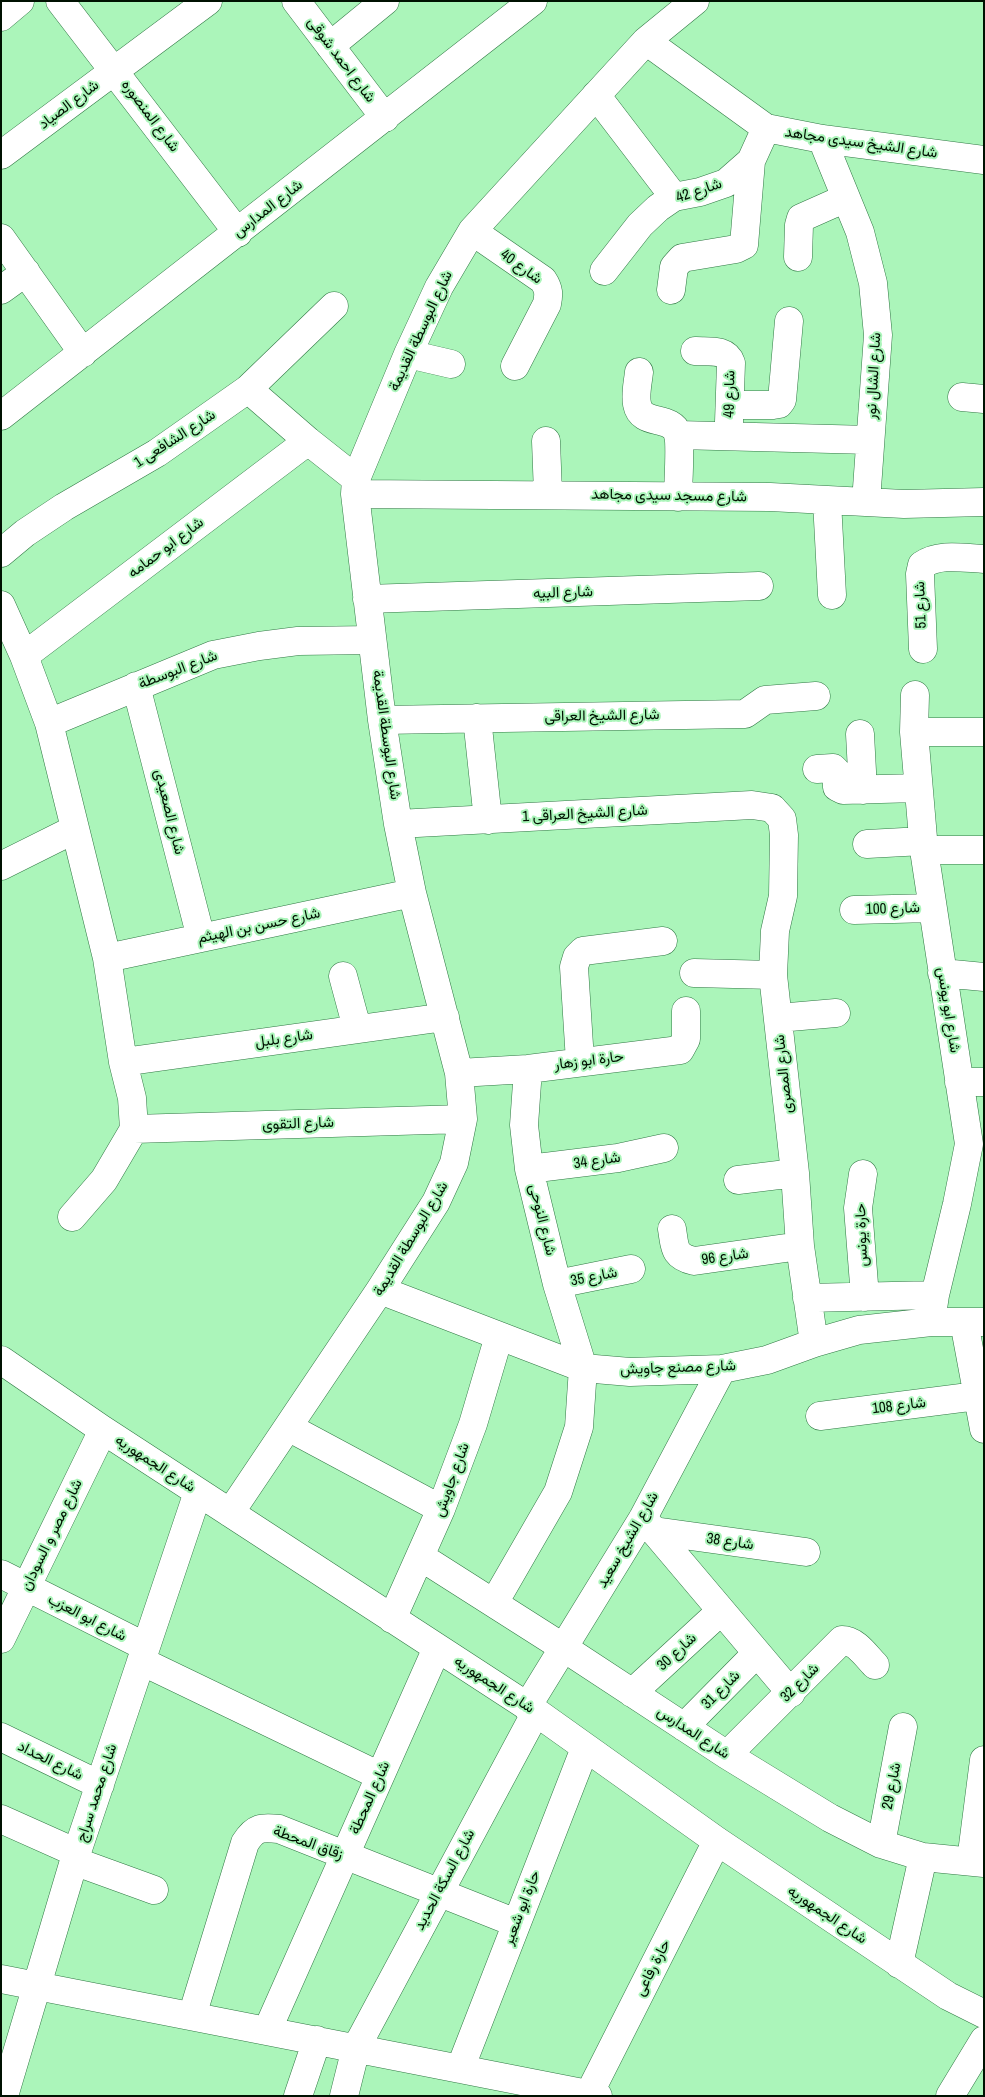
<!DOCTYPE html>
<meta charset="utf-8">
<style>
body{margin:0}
#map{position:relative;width:985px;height:2097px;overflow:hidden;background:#abf5ba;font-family:"Archivo Narrow",sans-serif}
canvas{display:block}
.frame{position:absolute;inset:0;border:2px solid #001101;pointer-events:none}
</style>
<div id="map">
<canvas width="985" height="2097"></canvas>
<div class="frame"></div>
</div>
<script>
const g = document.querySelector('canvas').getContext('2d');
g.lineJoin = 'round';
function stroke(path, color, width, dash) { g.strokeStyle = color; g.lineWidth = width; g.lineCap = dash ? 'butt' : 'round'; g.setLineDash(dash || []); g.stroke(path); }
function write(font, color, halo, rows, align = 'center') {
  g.font = font + ' "Archivo Narrow",Vazirmatn,sans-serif'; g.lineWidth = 4; g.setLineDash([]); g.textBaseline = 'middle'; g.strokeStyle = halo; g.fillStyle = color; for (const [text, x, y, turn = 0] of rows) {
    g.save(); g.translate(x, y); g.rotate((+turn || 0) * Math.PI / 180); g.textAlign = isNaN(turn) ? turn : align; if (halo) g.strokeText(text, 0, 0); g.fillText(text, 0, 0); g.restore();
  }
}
const minor = new Path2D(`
 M60 1 238 233
 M296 1 385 118
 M1 17 20 1
 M646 41 766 128 822 139 984 160
 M330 46 385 1
 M596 95 674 197
 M822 139 860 232 873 283 878 335 866 502
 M1 155 208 1
 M472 231 543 280C549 289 549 294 547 304L515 366
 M1 238 83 353
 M798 257 799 225 801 218 846 198
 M604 271 640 225 658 208 674 197 700 192 726 183 751 161 766 128
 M1 290 26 272
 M671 290 674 267 682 258 736 249 744 245 751 161
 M695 351C708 352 726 348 731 363L729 422
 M408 354 451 364
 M639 372C638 382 635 394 637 404 641 427 671 414 678 434 681 445 678 484 678 497
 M248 389 308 441 356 479
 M962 397 984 399
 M730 405H773L779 404 782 400 789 321
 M1 416 533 1
 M678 435 870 440
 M546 441 548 494
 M355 494 770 497 904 504 984 502
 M827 501 832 595
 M1 553 25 533 64 507 157 453 248 389 334 306
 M367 599 759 586
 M1 605 24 656 49 723 107 958 123 1062 132 1098 134 1129 104 1180 72 1217
 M923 649 920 574 922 565C939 553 963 558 984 559
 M24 656 308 441
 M136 686 201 938
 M915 695 914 732 924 850 969 1144 957 1204 935 1295 931 1322
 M477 718 488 820
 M382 720 745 714 765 700 816 696
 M49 723 213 655 259 646 298 641 372 640
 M914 732H984
 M860 734 863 790
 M817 769 833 768 836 771 837 787 843 790 918 788
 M398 824 752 805 772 808 782 819 784 835 783 896 775 931 773 975 795 1173 800 1246 814 1343
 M867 844 923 841
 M924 850H984
 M1 866 75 829
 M854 910 932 908
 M107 958 412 893
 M694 973 773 975
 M942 973 984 977
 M343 976 357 1028
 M778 1018 836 1013
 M580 1061 574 967 577 957 583 951 663 941
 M123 1062 445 1017
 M459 1073 528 1069 680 1050 686 1039V1011
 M959 1082H984
 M134 1129 463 1119
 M529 1169 618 1158 664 1148
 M863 1174 858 1208 865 1297
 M738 1180 795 1173
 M672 1229C675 1247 673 1256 694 1261L800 1246
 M557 1284 631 1269
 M380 1290 583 1368 630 1372 722 1369 767 1360 814 1343 859 1330 931 1322H984
 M807 1298 935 1295
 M964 1322 984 1429
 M1 1360 103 1430 536 1712 717 1841 948 1996 984 2014
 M820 1416 977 1396
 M288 1427 441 1509
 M230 1513 380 1290 436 1202 454 1163 463 1119 459 1073 412 893 398 824 382 720 355 494 356 479 408 354 439 287 472 231 646 41 695 1
 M643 1518 791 1693
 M654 1531 806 1552
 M421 1557 564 1648 727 1755 830 1818 881 1844 923 1857 984 1863
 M1 1574 146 1647
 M494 1603 558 1492 579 1427 583 1368 557 1284 529 1169 524 1125 528 1069
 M392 1619 441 1509 473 1424 499 1336
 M1 1639 103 1430
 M141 1661 380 1776
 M632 1693 721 1611
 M527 1707 643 1518 722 1369
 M684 1727 757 1653
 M1 1737 100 1785
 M727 1755 842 1640C856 1640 866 1656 875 1665
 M1 1819 77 1853
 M881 1844 903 1727
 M74 1861 154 1890
 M971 1861 984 1760
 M899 1964 923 1857
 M1 1979 598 2096
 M192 2016 245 1843C255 1827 262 1827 279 1829L516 1923
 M267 2031 437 1648
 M460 2069 585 1748
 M589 2094 717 1841
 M4 2096 74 1861 198 1492
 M298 2096 317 2040
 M344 2096 356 2048 536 1712
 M950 2096 984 2040`);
const streetNames = [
 ["شارع احمد شوقى",341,60,53],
 ["شارع الصياد",69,105,-37],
 ["شارع المنصوره",150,116,53],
 ["شارع الشيخ سيدى مجاهد",861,143,8],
 ["شارع 42",699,191,-19],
 ["شارع المدارس",268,209,-38],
 ["شارع 40",521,267,36],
 ["شارع البوسطة القديمة",421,331,-65],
 ["شارع الشال نور",874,376,-87],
 ["شارع 49",730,394,-89],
 ["شارع الشافعى 1",175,439,-33],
 ["شارع مسجد سيدى مجاهد",669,496,1],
 ["شارع ابو حمامه",166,548,-37],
 ["شارع البيه",563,593,-2],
 ["شارع 51",921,605,-92],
 ["شارع البوسطة",178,670,-21],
 ["شارع الشيخ العراقى",602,716,-1],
 ["شارع البوسطة القديمة",386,735,82],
 ["شارع الصعيدى",169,812,76],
 ["شارع الشيخ العراقى 1",585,814,-3],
 ["شارع 100",893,909,-2],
 ["شارع حسن بن الهيثم",259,926,-12],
 ["شارع ابو يونس",948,1010,81],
 ["شارع بلبل",284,1039,-8],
 ["حارة ابو زهار",589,1061,-7],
 ["شارع المصرى",784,1074,-96],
 ["شارع التقوى",298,1124,-2],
 ["شارع 34",597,1161,-8],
 ["شارع النوحى",542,1220,76],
 ["حارة يونس",862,1235,-92],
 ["شارع البوسطة القديمة",411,1239,-59],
 ["شارع 96",725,1257,-8],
 ["شارع 35",594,1277,-11],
 ["شارع مصنع جاويش",678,1368,-2],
 ["شارع 108",899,1406,-7],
 ["شارع الجمهوريه",155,1464,33],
 ["شارع جاويش",452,1480,-70],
 ["شارع مصر و السودان",52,1535,-64],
 ["شارع الشيخ سعيد",628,1540,-60],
 ["شارع 38",730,1542,8],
 ["شارع ابو العزب",87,1618,27],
 ["شارع 30",677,1652,-43],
 ["شارع 32",800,1683,-45],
 ["شارع الجمهوريه",494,1685,33],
 ["شارع 31",721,1690,-45],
 ["شارع المدارس",693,1733,33],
 ["شارع الحداد",50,1761,26],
 ["شارع 29",892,1786,-79],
 ["شارع محمد سراج",97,1793,-72],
 ["شارع المحطة",370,1798,-66],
 ["زقاق المحطة",308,1843,20],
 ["شارع السكة الحديد",445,1880,-62],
 ["حارة ابو شعير",522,1908,-69],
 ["شارع الجمهوريه",827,1915,34],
 ["حارة رفاعى",653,1968,-63]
];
stroke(minor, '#307844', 29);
stroke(minor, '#fff', 28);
write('15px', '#001101', '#abf5ba', streetNames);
</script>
